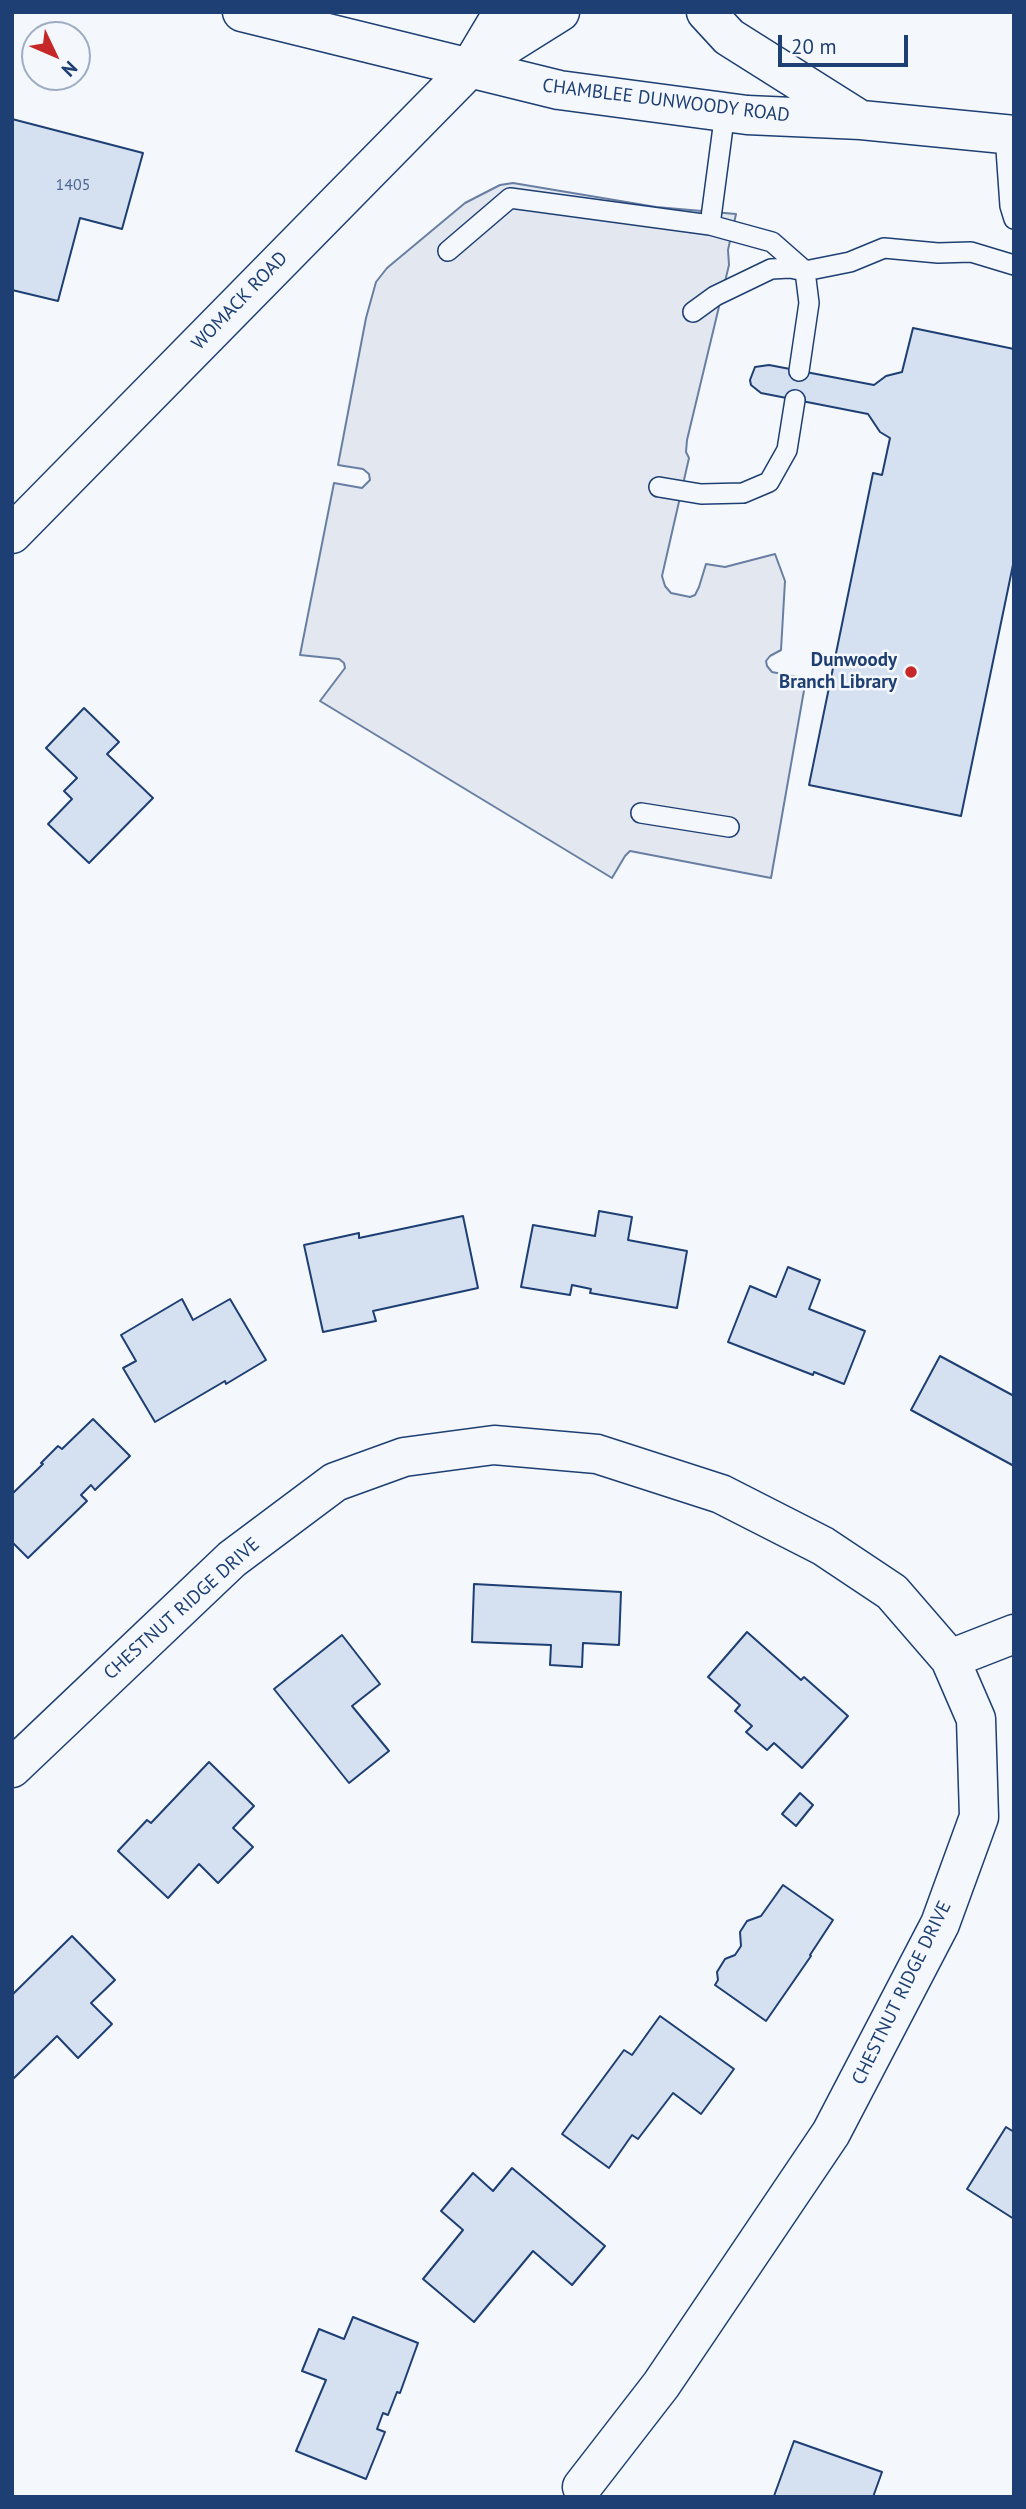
<!DOCTYPE html>
<style>
body{margin:0}
#map{position:relative;width:1026px;height:2509px;overflow:hidden;background:#f4f7fb;font-family:"PT Sans",sans-serif}
canvas{display:block}
.frame{position:absolute;inset:0;border:14px solid #1d3f73;pointer-events:none}
.north{position:absolute;left:21px;top:21px;width:70px;height:70px;box-sizing:border-box;background:#f4f7fb;border:2px solid #9eadc5;border-radius:50%;rotate:134deg;font-size:19px;font-weight:700;line-height:28px;text-align:center;color:#1d3f73}
.north::after{content:'';display:block;margin:auto;width:24px;height:32px;background:#c62828;clip-path:polygon(50% 0,100% 100%,50% 72%,0 100%)}
.scale{position:absolute;left:778px;top:35px;width:130px;height:32px;box-sizing:border-box;border:4px solid #1d3f73;border-top:0;padding-left:9px;font-size:21px;line-height:24px;white-space:nowrap;color:#1d3f73;-webkit-text-stroke:5px #f4f7fb;paint-order:stroke}
</style>
<div id="map">
<canvas width="1026" height="2509"></canvas>
<div class="frame"></div>
<div class="north">N</div>
<div class="scale">20 m</div>
</div>
<script>
const g = document.querySelector('canvas').getContext('2d');
g.lineJoin = 'round';
function fillPath(path, color) { g.fillStyle = color; g.fill(path, 'evenodd'); }
function stroke(path, color, width, dash) { g.strokeStyle = color; g.lineWidth = width; g.lineCap = dash ? 'butt' : 'round'; g.setLineDash(dash || []); g.stroke(path); }
function write(font, color, halo, rows, align = 'center') {
  g.font = font + ' "PT Sans",sans-serif'; g.lineWidth = 5; g.setLineDash([]); g.textBaseline = 'middle'; g.strokeStyle = halo; g.fillStyle = color; for (const [text, x, y, turn = 0] of rows) {
    g.save(); g.translate(x, y); g.rotate((+turn || 0) * Math.PI / 180); g.textAlign = isNaN(turn) ? turn : align; if (halo) g.strokeText(text, 0, 0); g.fillText(text, 0, 0); g.restore();
  }
}
const parking = new Path2D(`
 M513 183 656 207 736 214 728 250 729 265 687 440 686 452 689 458 662 576 665 586 671 593 690 597 695 595 699 587 706 564 725 567 775 554 785 581 781 650 770 656 766 661 767 666 772 672 806 679 771 878 630 851 625 856 612 878 320 701 345 668 344 663 339 659 300 655 334 483 362 488 370 480 369 474 363 469 338 465 366 318 376 282 387 268 465 203 500 185Z`);
const building = new Path2D(`
 M12 119 143 153 122 229 80 218 58 301 12 290Z
 M913 328 1014 349V560L961 816 809 785 873 473 882 475 890 438 880 432 868 414 761 393 751 385 750 380 755 367 769 365 874 385 886 376 902 372Z
 M84 708 119 742 107 754 153 798 89 863 48 824 72 799 64 791 77 778 46 748Z
 M599 1211 632 1217 628 1240 687 1251 677 1308 590 1293 591 1289 572 1285 570 1295 521 1287 533 1225 595 1236Z
 M463 1216 478 1288 373 1311 376 1321 323 1332 304 1245 359 1233V1238Z
 M788 1267 820 1280 809 1309 865 1331 844 1384 814 1372 813 1375 728 1342 750 1286 776 1297Z
 M182 1299 193 1320 230 1299 266 1360 226 1384 225 1381 155 1422 123 1368 136 1361 121 1335Z
 M940 1356 1014 1396V1466L911 1410Z
 M93 1419 130 1456 95 1490 91 1485 81 1495 87 1501 28 1558 12 1542V1494L43 1464 41 1463 58 1446 62 1449Z
 M474 1584 621 1592 619 1645 583 1643 582 1667 550 1665 551 1645 472 1642Z
 M747 1632 801 1680 804 1677 848 1716 802 1768 774 1743 767 1750 746 1732 752 1726 735 1711 740 1705 708 1677Z
 M342 1635 380 1684 352 1706 389 1751 349 1783 274 1689Z
 M209 1762 254 1806 233 1828 253 1847 218 1883 199 1864 168 1898 118 1851 147 1820 151 1823Z
 M800 1793 813 1805 796 1826 782 1814Z
 M783 1885 833 1920 810 1955 811 1956 766 2021 715 1985 718 1980 717 1972 725 1959 735 1955 741 1946 740 1932 747 1921 761 1916Z
 M72 1936 115 1980 91 2003 112 2024 78 2058 57 2036 12 2080V1995Z
 M660 2016 734 2069 701 2114 673 2093 638 2139 632 2135 609 2168 562 2134 624 2050 632 2055Z
 M1006 2127 1014 2132V2219L967 2189Z
 M512 2168 605 2246 572 2285 533 2251 474 2322 423 2279 463 2230 441 2211 473 2173 493 2191Z
 M353 2317 418 2343 400 2393 397 2392 388 2415 383 2413 377 2429 385 2432 366 2479 296 2451 326 2380 302 2371 319 2329 344 2339Z
 M794 2441 882 2472 873 2497 774 2496Z`);
const lane = new Path2D(`
 M1005 135 1010 206 1014 219
 M710 225 772 242 805 271 809 303 799 371
 M448 251 510 198 710 225 725 112
 M693 312 715 296 771 269 790 268 805 271 850 262 884 248 938 253 971 252 1014 265
 M659 487 701 494 743 493 769 482 787 450 795 400
 M641 813 729 827`);
const street = new Path2D(`
 M950 1659 1014 1634
 M12 1768 232 1559 335 1482 404 1457 494 1445 597 1454 721 1494 823 1546 892 1592 950 1659 976 1719 979 1817 940 1924 831 2133 661 2385 582 2487`);
const secondary = new Path2D(`
 M242 12 559 90 747 115 861 120 1014 135
 M706 12 729 37 859 119
 M472 64 503 12
 M12 534 469 69 560 12`);
const markers = [
 [911,672,7,"#c62828"]
];
const numberNames = [
 ["1405",73,185]
];
const streetNames = [
 ["CHAMBLEE DUNWOODY ROAD",666,101,7],
 ["WOMACK ROAD",240,301,-46],
 ["CHESTNUT RIDGE DRIVE",182,1609,-42],
 ["CHESTNUT RIDGE DRIVE",902,1993,-64]
];
const poiNames = [
 ["Dunwoody",897,661],
 ["Branch Library",897,683]
];
fillPath(parking, '#e3e8f0');
stroke(parking, '#687fa3', 2);
fillPath(building, '#d5e0f0');
stroke(building, '#1d3f73', 2);
stroke(lane, '#1d3f73', 22);
stroke(street, '#1d3f73', 41);
stroke(secondary, '#1d3f73', 41);
stroke(lane, '#f4f7fb', 19);
stroke(street, '#f4f7fb', 38);
stroke(secondary, '#f4f7fb', 38);
for (const [x, y, r, color] of markers) { const dot = new Path2D(); dot.arc(x, y, r, 0, 2 * Math.PI); g.fillStyle = color; g.fill(dot); stroke(dot, '#f4f7fb', 2.5); }
write('16px', '#4b6792', null, numberNames);
write('19px', '#1d3f73', '#f4f7fb', streetNames);
write('bold 19px', '#1d3f73', '#f4f7fb', poiNames, 'right');
</script>
